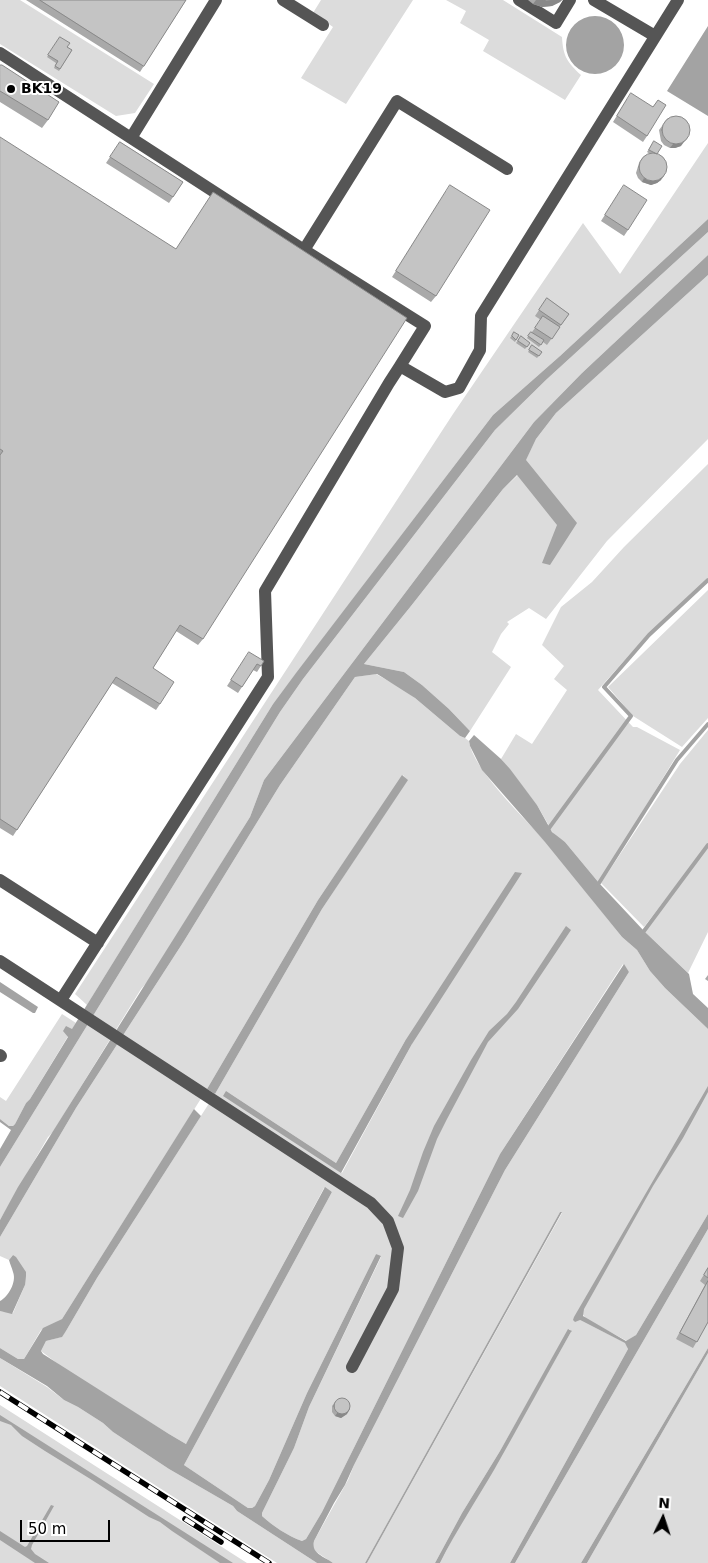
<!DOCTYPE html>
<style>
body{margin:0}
#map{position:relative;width:708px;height:1563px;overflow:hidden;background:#fff;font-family:"DejaVu Sans",sans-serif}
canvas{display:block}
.north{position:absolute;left:638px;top:1493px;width:50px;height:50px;-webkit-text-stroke:4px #fff;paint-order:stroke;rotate:4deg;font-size:14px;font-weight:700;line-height:20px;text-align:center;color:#000}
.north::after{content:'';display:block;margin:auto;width:18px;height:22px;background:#000;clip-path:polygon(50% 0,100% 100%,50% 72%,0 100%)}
.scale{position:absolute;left:20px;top:1520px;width:90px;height:22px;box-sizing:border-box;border:2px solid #000;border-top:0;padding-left:6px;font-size:15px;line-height:18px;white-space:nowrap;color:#000;-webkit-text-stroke:4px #fff;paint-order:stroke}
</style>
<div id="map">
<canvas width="708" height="1563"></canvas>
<div class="north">N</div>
<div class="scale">50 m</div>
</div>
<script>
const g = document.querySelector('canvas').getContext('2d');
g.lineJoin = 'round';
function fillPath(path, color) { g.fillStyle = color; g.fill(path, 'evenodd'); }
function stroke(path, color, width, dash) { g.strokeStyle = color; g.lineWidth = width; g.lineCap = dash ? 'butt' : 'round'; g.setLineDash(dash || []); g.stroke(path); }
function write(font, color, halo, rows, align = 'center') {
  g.font = font + ' "DejaVu Sans",sans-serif'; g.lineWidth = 4; g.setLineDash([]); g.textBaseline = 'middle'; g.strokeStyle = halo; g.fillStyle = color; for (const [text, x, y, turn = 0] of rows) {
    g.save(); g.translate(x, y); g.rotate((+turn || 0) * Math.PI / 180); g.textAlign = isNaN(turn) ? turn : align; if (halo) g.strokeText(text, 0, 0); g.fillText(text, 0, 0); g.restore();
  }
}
const green = new Path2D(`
 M0 0H20L154 84 135 113 116 116 0 44Z
 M321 0H413L346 104 301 78 333 27 313 13Z
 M446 0H503L562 37C563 56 567 62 581 75L565 100 483 51 489 40 460 23 466 11Z
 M708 143V219L560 356 493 415 273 704 87 1005 75 994 453 414 583 223 620 274Z
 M708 232V255L582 373 534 422 264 780 250 817 148 981 141 989 53 1132 48 1137 0 1220V1167L280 712 303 679 495 430 547 379Z
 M708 275V439L607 541 546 619 529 608 507 622 509 624 501 634 492 652 511 667 470 731 449 709 422 685 404 672 364 664 411 606 503 489 518 475 536 439 556 413Z
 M708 464V580L648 634 598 690 633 727H637L680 750 599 883 565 842 556 836 549 828 548 824 537 805 501 759 516 734 532 744 567 690 554 679 564 666 542 645 561 607 592 582 624 547Z
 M708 590V718L682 747 633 716 608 687Z
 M376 674 403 689 415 698 460 736 465 738 469 741C473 770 525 818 545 841 571 872 596 905 622 937L637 950 650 971 665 988 708 1029V1214L636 1335 627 1341 586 1319 582 1313 580 1320 626 1343 628 1349 510 1563H440L459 1526 494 1468 571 1332V1331L569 1329 500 1451 462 1513 435 1563H367L562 1213 560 1212 365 1563H333L315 1551 313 1546 314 1541 348 1480 354 1465 505 1170 629 972 623 964 500 1154 322 1512 306 1539 302 1541C288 1536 273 1526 262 1516V1513L294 1448 309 1407 381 1257 376 1254 307 1393 269 1480 255 1506 252 1508H248L184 1465 332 1192 324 1188 188 1442 186 1444 169 1434 66 1370 41 1351 46 1341 61 1337 66 1331 97 1278 215 1094 322 909 407 780 403 775 318 900 207 1089 62 1319 41 1330 24 1359H18L0 1348V1311L13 1313 25 1285 13 1255 9 1260 0 1256V1237L76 1108 184 941 280 785 355 677ZM405 1041 412 1044 342 1173 226 1091 336 1163Z
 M708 730V844L644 927 601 883 680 764Z
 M708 846V932L688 973 644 931Z
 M62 1014 76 1023 30 1099 26 1103 15 1124 13 1126H9L0 1119V1097L6 1101Z
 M708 1229V1348L581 1563H515Z
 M708 1353V1563H587Z
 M0 1358 47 1387 64 1400 78 1407 103 1423 113 1432 169 1469 233 1506 237 1511 317 1563H277L0 1386Z
 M0 1405 247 1563H0Z`);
const water = new Path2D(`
 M566 45a29 29 0 1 1 58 0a29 29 0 1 1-58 0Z
 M708 26V116L667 91Z
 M708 219V232L547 379 495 430 303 679 280 712 0 1167V1149L11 1130 0 1122V1119L9 1126H13L15 1124 26 1103 30 1099 68 1037 63 1031 66 1026 72 1029 273 704 296 673 493 415 560 356Z
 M708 255V275L556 413 536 439 526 460 577 523 550 565 542 563 557 525 517 475 503 489 411 606 364 664 404 672 422 685 449 709 470 731 465 738 460 736 415 698 382 677 377 674 355 677 280 785 184 941 76 1108 0 1237V1220L18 1187 250 817 264 780 534 422 582 373Z
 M474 735 501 759 510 769 537 805 552 832 565 842 599 883 644 931 689 974 693 994 708 1008V1029L665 988 650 971 637 950 622 937 545 842 482 770 470 746 469 741Z
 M402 775 408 780 322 909 215 1094 207 1089 318 900Z
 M515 872 522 873 412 1044 341 1173 223 1096 226 1091 336 1163 405 1041Z
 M566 926 571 930 518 1009 488 1042 447 1119 437 1139 418 1191 403 1218 398 1216 410 1190 423 1152 434 1126 471 1060 489 1031 507 1014 516 1002Z
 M624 964 629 972 505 1170 354 1465 345 1485 334 1503 314 1541C311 1554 324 1556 333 1563H317L237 1511 233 1506 169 1469 113 1432 103 1423 78 1407 64 1400 47 1386 0 1358V1348L18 1359H24L43 1328 62 1319 194 1109 201 1116 97 1278 66 1331 62 1337 46 1341 41 1351 43 1354 169 1434 186 1444 325 1187 332 1192 184 1465 248 1508H252L255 1506 269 1480 307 1393 376 1254 381 1256 309 1407 294 1448 262 1513V1516C273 1526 288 1536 302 1541L306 1539 322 1512 500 1154Z
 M0 982 38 1007 35 1013H33L0 992Z
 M708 1086V1092L683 1138 653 1186 584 1309 583 1316 626 1341 636 1335 708 1214V1229L515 1563H510L628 1349 625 1343 584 1322 580 1320 575 1322 573 1320 574 1317Z
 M560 1212H562L367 1563H365Z
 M13 1255 16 1257 26 1272V1276L25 1285 12 1314 0 1311V1301C8 1297 17 1282 13 1272 12 1268 10 1264 9 1260Z
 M568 1329 572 1331 571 1332C545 1378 520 1424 494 1470 476 1501 456 1531 440 1563H435L462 1513 500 1451Z
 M708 1348V1353L587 1563H581Z
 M0 1415 233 1563H220L172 1531 160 1522 149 1517 92 1480 45 1451 22 1436 11 1425 0 1421Z
 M51 1505 54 1506 32 1545 31 1549 35 1554 49 1563H35L0 1540V1531L25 1547 27 1546Z`);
const stream = new Path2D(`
 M549 828 631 716 604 687 649 635 708 580
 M599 883 677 760 708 724
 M644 931 708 845`);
const minor = new Path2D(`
 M283 0 323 25
 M519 0 556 23 570 0
 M594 0 655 36
 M0 53 131 138 216 0
 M131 138 304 250 425 326 400 366 445 392 459 388 480 350 481 316 678 0
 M304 250 397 101 507 169
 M0 880 98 943
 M0 961 371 1203 388 1221 398 1248 393 1289 352 1367
 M61 1000 268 677 265 591 389 383 400 366
 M0 1055 1 1056`);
const rail = new Path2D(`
 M0 1392 269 1563
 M185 1519 221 1542`);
const wall = new Path2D(`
 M26 0H186L140 72Z
 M528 0H562L560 2 552 6 542 7 533 4Z
 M60 37 67 47 72 50 59 71 54 68 56 63 47 57Z
 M0 65 48 120 42 128 0 102Z
 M627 99 653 107 658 100 647 136 643 142 613 122Z
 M668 118 681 146 675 148H670L664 145 661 141 659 130Z
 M0 137 203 639 198 645 176 631 153 668 160 704 156 710 112 683 13 836 0 828Z
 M654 141 661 180 657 183 651 185 642 182 638 178 636 173 639 163 642 159 650 154 647 152Z
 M120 142 183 182 169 203 106 163Z
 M446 191 436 296 431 302 392 277Z
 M620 191 628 230 624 236 601 221Z
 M547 298 569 314 547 345 543 342 539 347 527 338 531 332H532L541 320 535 316Z
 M514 332 519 335 515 342 510 338Z
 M521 336 530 343 525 349 516 343Z
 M532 345 542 352 537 358 528 352Z
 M245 658 264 661 257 672 253 670 238 693 227 686Z
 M708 975V981L705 979Z
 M708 1268V1322L693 1348 676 1339 705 1285 700 1281Z
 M335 1402 347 1414 341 1418 335 1416 332 1412V1406Z`);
const shadedWall = new Path2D(`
 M536 0H562L560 2 552 6 542 7 533 4Z
 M687 138 681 146 675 148H670L673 144Z
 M664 176 661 180 657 183 651 185 642 182 644 178Z
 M350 1409 347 1414 341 1418 335 1416 338 1412Z`);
const building = new Path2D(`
 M40 0H186L144 66Z
 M543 0H557L547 1Z
 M60 37 70 43 67 47 72 50 60 69 55 66 58 61 48 55Z
 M0 65H2L59 102 48 120 0 91Z
 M631 93 653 107 658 100 666 105 647 136 617 116Z
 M662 130a14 14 0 1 1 28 0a14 14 0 1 1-28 0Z
 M0 137 176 249 213 192 407 318 203 639 180 625 153 668 174 682 160 704 116 677 17 830 0 819V455L3 451 0 449Z
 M654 141 662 146 657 154 649 150Z
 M120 142 183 182 173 197 110 157Z
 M639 167a14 14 0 1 1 28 0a14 14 0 1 1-28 0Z
 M450 185 490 210 436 296 396 271Z
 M624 185 647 200 628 230 605 215Z
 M547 298 569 314 561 325 539 310Z
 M543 316 560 327 552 339 535 328Z
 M514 332 519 335 516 340 512 336Z
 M531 332 544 340 541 345 528 336Z
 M521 336 530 343 527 347 518 341Z
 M532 345 542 352 539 356 529 350Z
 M249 652 264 661 261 666 257 664 242 687 231 680Z
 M708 1268V1278L704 1275Z
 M708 1281V1322L697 1342 680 1333Z
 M334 1406a8 8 0 1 1 16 0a8 8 0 1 1-16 0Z`);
const markers = [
 [11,89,5,"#000"]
];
const poiNames = [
 ["BK19",21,89]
];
fillPath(green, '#dcdcdc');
fillPath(water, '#a3a3a3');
stroke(stream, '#a3a3a3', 4);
stroke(minor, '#555', 12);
stroke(rail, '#000', 5.5);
stroke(rail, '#fff', 4, [11]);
fillPath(wall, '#a9a9a9');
fillPath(shadedWall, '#898989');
fillPath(building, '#c4c4c4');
stroke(building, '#898989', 1);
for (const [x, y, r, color] of markers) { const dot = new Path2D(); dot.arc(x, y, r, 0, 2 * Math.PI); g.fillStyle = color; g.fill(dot); stroke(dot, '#fff', 2); }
write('bold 14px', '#000', '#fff', poiNames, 'left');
</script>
